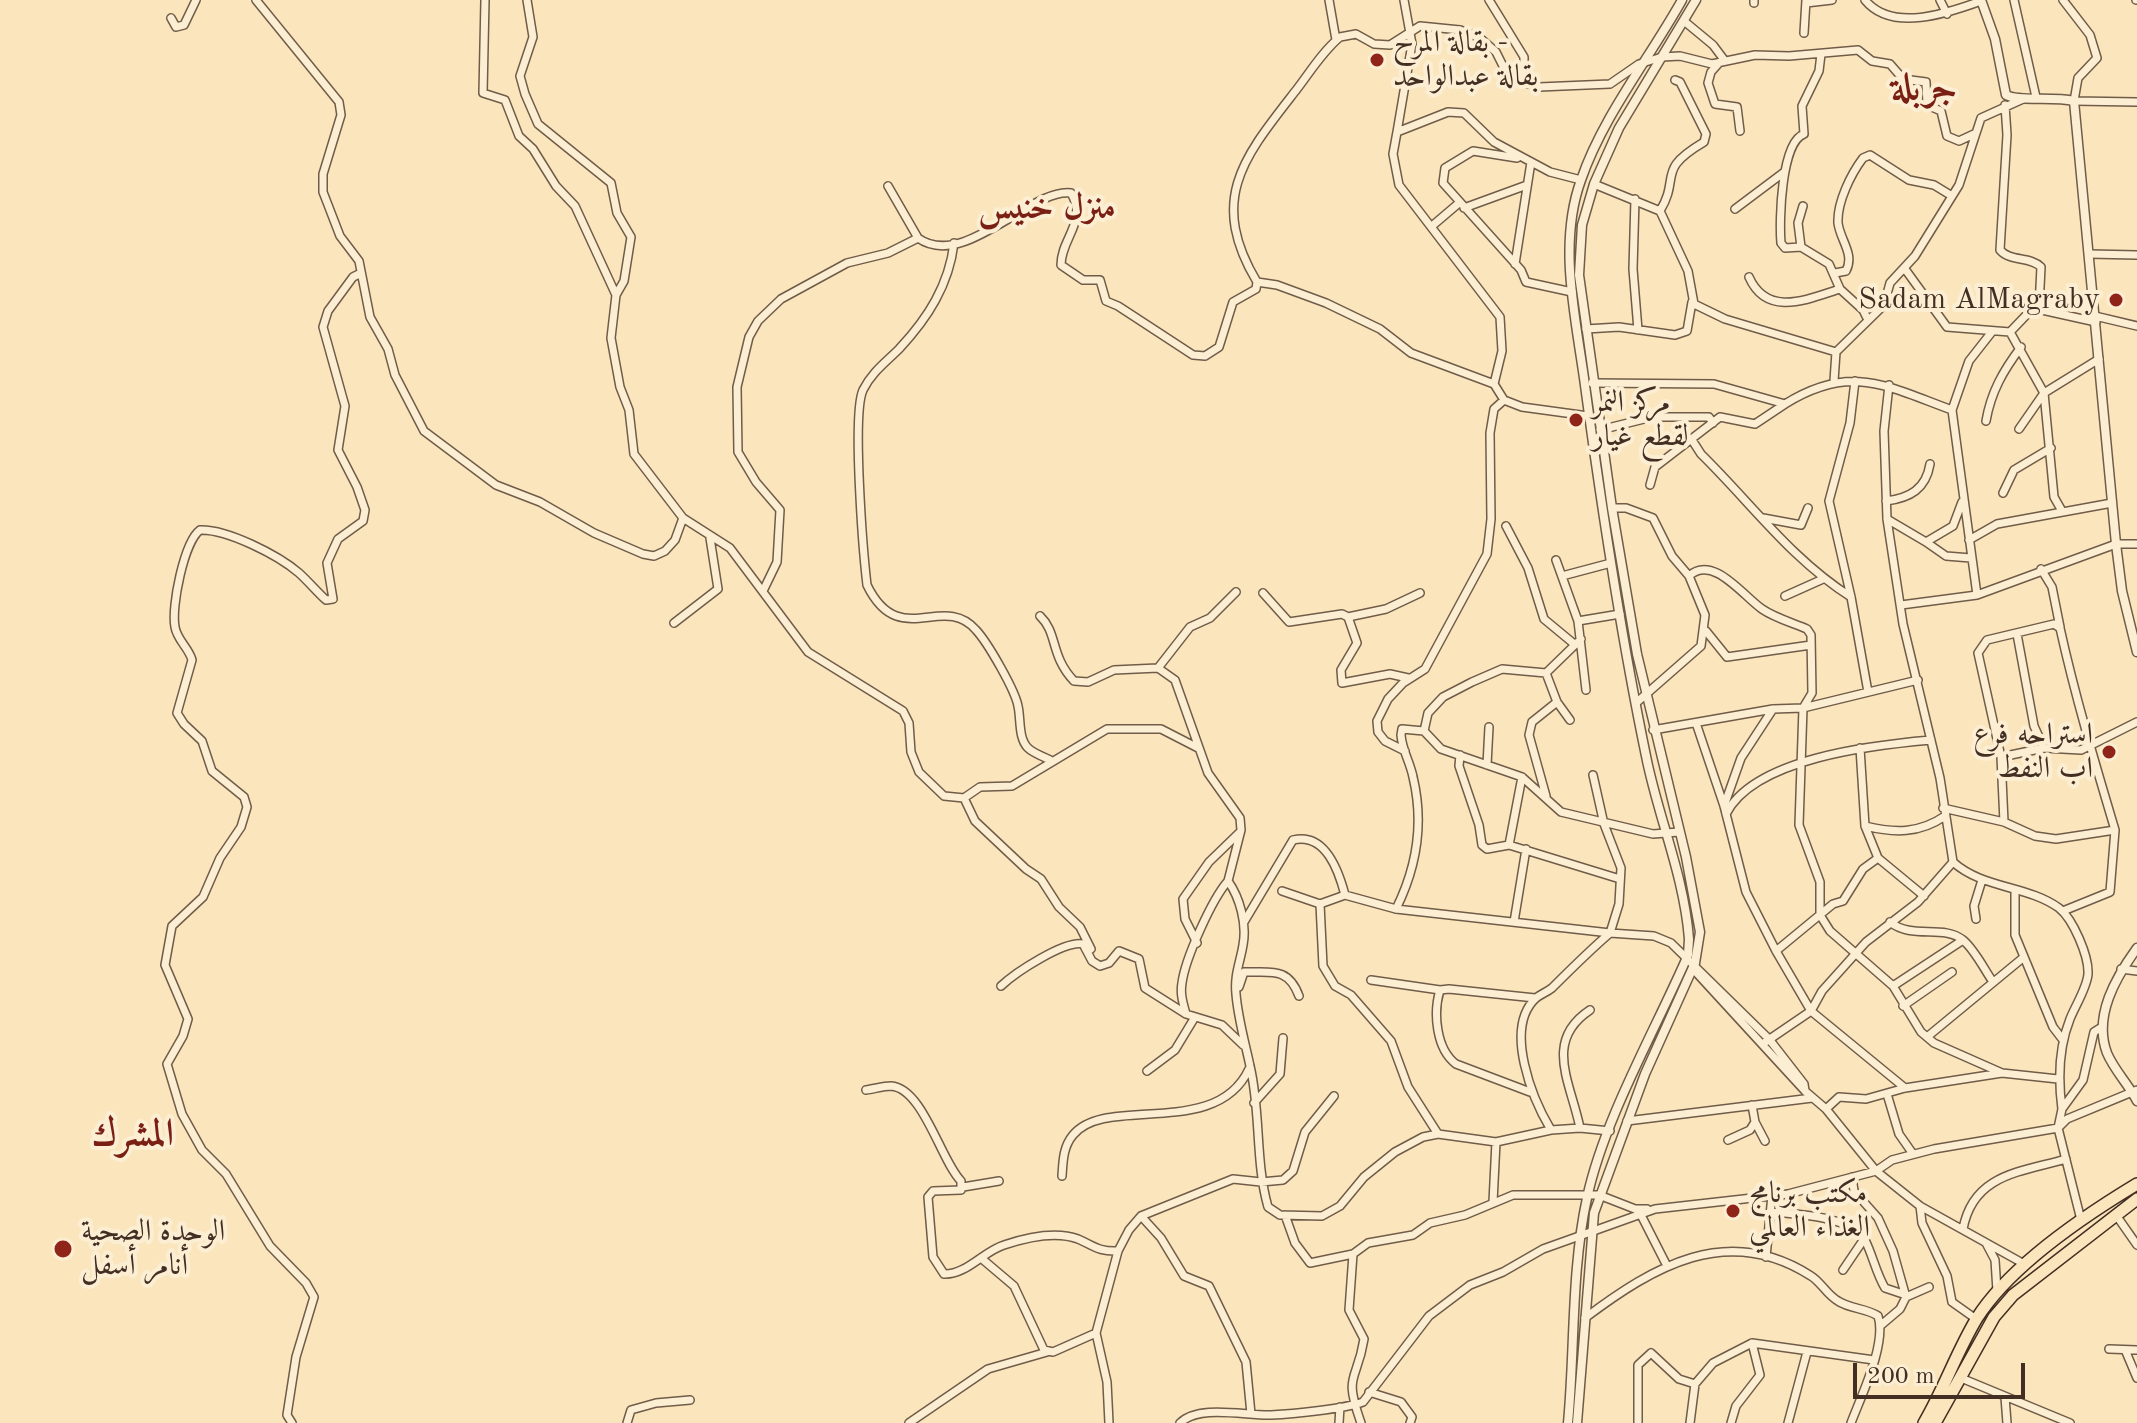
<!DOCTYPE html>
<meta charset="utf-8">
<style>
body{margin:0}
#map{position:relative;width:2137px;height:1423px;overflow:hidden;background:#fae5bc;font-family:"Old Standard TT",serif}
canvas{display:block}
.scale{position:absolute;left:1853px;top:1363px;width:172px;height:36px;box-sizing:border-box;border:4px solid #422e22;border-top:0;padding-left:10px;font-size:24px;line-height:28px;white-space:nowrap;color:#422e22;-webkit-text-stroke:6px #fceed3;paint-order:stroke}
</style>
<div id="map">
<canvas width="2137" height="1423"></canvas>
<div class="scale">200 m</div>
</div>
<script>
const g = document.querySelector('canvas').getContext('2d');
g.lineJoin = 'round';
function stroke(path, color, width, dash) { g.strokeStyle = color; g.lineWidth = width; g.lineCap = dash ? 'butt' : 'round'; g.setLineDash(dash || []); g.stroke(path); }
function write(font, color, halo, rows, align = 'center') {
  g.font = font + ' "Old Standard TT",Amiri,serif'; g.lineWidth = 8; g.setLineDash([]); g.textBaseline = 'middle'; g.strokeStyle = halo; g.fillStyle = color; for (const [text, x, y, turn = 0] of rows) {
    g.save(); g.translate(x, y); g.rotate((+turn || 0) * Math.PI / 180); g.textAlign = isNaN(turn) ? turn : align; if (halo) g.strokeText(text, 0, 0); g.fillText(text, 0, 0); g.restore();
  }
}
const minor = new Path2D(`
 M256 0 339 102 341 115 323 174V192L340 236 359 261 370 317 388 349 395 375 424 431 496 485 540 502 594 533 643 554 654 556 665 551 675 540 683 518
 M485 0 483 93 505 100 519 136 533 149 556 186 575 206 616 295
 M527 0 533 37 520 76 525 94 538 124 611 183 617 213 631 237 624 281 616 295 611 338 620 387 629 410 634 454 683 518 730 548 808 652 903 711 909 723 911 752 919 772 944 796 964 798 980 787 1012 786 1107 729H1161L1198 748
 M1329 0 1336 40
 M1404 0 1412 44 1397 132 1448 112 1464 113 1494 142 1550 172 1581 180
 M1489 0 1524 57V67L1516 80
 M1865 0C1892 33 1948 13 1981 1
 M1940 0 1947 14
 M2014 0 2036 97
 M2063 0 2090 35 2097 58 2078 78 2074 101 2137 102
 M2136 0H2137
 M1754 3V0
 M1806 3 1832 0
 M171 18 176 27 184 25 196 0
 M1684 21 1713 45 1725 61
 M1804 33 1806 0
 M1821 54 1819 71 1802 106 1804 134C1781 142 1779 221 1781 243L1785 248 1801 247 1829 264 1840 289 1863 310 1868 320
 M1719 63 1711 72 1708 83 1715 104 1737 107 1740 131
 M2005 105 2007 135 2000 250C2010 262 2030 256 2041 267L2039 307
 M1397 132 1393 154 1399 185 1500 317 1502 351 1494 384
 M1517 158 1473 151 1445 168 1443 183 1521 270 1526 282 1572 292
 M1594 184 1660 211 1688 271 1694 304 1725 319 1836 352 1884 305 1890 283 1915 256 1959 185 1981 118 2023 99
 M1635 199 1633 269 1638 330
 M1464 208 1527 185
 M1735 209 1783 173
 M1660 211C1681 176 1655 171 1704 142L1706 134 1680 82 1675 80
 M1432 226 1459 203
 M918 238C964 271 1032 187 1071 193 1088 222 1061 238 1061 265L1083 280H1100L1106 301 1118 306 1193 355 1205 356 1219 347 1233 302 1256 289 1257 282
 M954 243C949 285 928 318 899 349 886 362 872 372 863 390 852 414 863 551 867 585 899 651 943 592 976 630 988 643 1015 690 1018 706 1021 719 1018 738 1028 748 1033 753 1044 757 1050 760
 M1801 247 1798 223 1803 206
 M2089 254 2137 255
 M1515 264 1531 162
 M1905 269 1947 327 2010 332 2033 308 2096 322
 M1835 273 1846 271C1855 254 1840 240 1838 223 1837 202 1851 174 1863 158L1870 155 1909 180 1934 185 1952 196
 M1749 277C1767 318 1808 299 1840 289
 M1257 282C1207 198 1245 156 1297 89 1310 72 1323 51 1340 37L1356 34 1374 44 1390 45 1420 26 1460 30 1480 38 1496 52 1505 70 1516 80 1539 87 1610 84 1639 64 1662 57 1680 56 1712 64 1755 55 1789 56 1858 50 1872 61 1890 64 1903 79 1926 82 1927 105 1941 111 1947 136 1959 141 1974 134
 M1257 282 1277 285 1326 303 1380 329 1411 353 1494 384 1504 400 1522 407 1588 416
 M2095 316 2137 326
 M1586 329 1619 327 1675 335 1687 331 1692 302
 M2010 332 2044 393 2019 429
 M1834 381 1836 352
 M1855 381 1850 423 1829 501 1851 597 1868 692
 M1592 383 1714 384 1785 404C1851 363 1886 386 1952 410
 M1986 421C1991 392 2003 371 2021 347
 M1600 430 1652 417H1709L1713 423
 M1692 440 1701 454C1751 503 1792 560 1851 597
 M1650 485 1655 467 1720 417 1755 424 1785 404
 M2003 493 2014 470 2051 448
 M1886 501C1910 498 1926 489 1930 464
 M1612 508H1626L1653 518 1672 556 1689 576
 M2062 511 2054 497 2044 393 2099 359
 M1763 518 1801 525 1808 508
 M1887 519 1926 542 1953 526 1962 502
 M1506 526 1528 568 1544 619 1573 643
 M1969 540 1997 524 2112 503
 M1926 542 1946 556 1971 558
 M1556 560 1578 621 1586 690
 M2041 569 2052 587 2060 627
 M1562 576 1611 563
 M763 591 777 562 780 510 756 482 738 452 737 387 749 337 758 321 781 299 847 263 888 253 918 238 888 186
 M1263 593 1289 622 1342 614 1348 617 1357 643 1341 670 1342 683 1390 674 1408 678
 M1977 595 1952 410 1969 361 1991 333
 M1785 596 1823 579
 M1901 605 1977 595 2116 544H2137
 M1040 616C1058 633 1050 656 1074 681L1088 682 1114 670 1158 668 1190 627 1210 618 1236 592
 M1348 617 1386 609 1420 593
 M1578 621 1620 614
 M674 623 718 589 710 538
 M1706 631 1727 657 1811 645
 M2017 634 2034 726 2044 748
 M1581 639 1546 673 1502 669 1472 682 1443 697 1428 713 1424 731 1441 749 1522 777 1561 812 1653 834 1679 832
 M1158 668 1175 680 1208 773 1240 818 1241 830 1228 881C1240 898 1247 924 1243 945 1240 963 1234 975 1236 994 1238 1019 1245 1042 1250 1066 1261 1112 1255 1161 1268 1207L1280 1215 1322 1216 1340 1206 1364 1177 1395 1152 1423 1137 1438 1134 1496 1142 1551 1130 1580 1128 1610 1131
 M1546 673 1557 702 1570 720
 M1636 703 1701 646 1705 615 1689 576C1713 554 1743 596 1762 609 1775 618 1793 623 1807 629L1811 635 1812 693 1803 708 1799 825 1820 882V915L1830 931 1893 986 1921 1032 1934 1043 2002 1073 2058 1079
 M1696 723 1724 806 1746 892 1776 951 1811 1011 1905 1088
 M1653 730 1773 709 1803 708 1918 680
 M1860 748 1865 826 1878 858 1924 896
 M1405 751 1385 741 1378 732 1377 721 1388 699 1403 683 1425 669 1487 554 1491 519 1490 433 1494 409 1504 400
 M1460 755 1459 766 1479 825 1482 845 1487 849 1509 845
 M2001 757 2004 822
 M1487 765 1489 727
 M1522 777 1509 845 1620 879
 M1546 796 1529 735 1532 722 1557 702
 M964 798 975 821 1026 869 1041 879 1059 907 1080 927 1091 949
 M1724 806 1741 758 1773 709
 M1943 808 2004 822 2035 836 2056 839 2115 830C2095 763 2075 696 2060 628L2054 624 1987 640 1978 653 2001 757 2044 748 2081 750 2137 722
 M1726 814C1754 758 1874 745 1931 740
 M1865 826C1894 833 1919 834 1945 816
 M1953 862C1983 889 2027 885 2059 908 2073 919 2089 956 2088 974 2087 988 2075 1006 2070 1019 2058 1049 2058 1079 2062 1109
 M2015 890V935L2053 1027 2063 1040
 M1282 891 1320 904 1323 966 1335 986 1351 995 1391 1041 1408 1087 1438 1134
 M1320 904 1345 895 1396 909 1610 933 1619 904 1621 868 1604 824 1593 775
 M1396 909C1417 867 1424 823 1413 777 1410 762 1402 750 1401 735L1402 729 1424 731
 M2063 911 2110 892 2115 830
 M1976 919 1974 906 1982 880
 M1244 922 1293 840C1326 832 1339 872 1345 895
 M1514 922 1526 849
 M1890 922C1912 940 1943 924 1963 940 1975 950 1984 969 1993 982
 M1197 943 1185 919 1183 899 1209 862 1240 832
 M1776 951 1833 904 1843 901 1863 869 1878 858
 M1693 969 1805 1091
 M2121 969 2137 971
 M1371 980 1440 990
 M1001 986C1016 972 1065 940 1083 944L1092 961 1100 966 1109 963 1119 951 1139 959 1145 988 1186 1014 1222 1025 1243 1045
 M1893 986 1963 940
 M1239 987 1244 972C1270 973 1288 966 1299 996
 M1903 1006 1952 972
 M1186 1014C1183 1003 1180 994 1182 983 1185 959 1212 899 1228 881
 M1927 1037 2024 957
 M1764 1043 1811 1011 1822 991 1866 942 1918 902 1953 862 1940 778 1903 624 1887 519 1884 431 1889 385
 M1147 1071 1175 1050 1195 1017
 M866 1090C874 1089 883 1086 891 1086 923 1088 941 1161 961 1181V1190L933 1191 928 1197 933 1257 944 1274C966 1275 984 1251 1004 1245 1025 1238 1056 1231 1078 1239 1094 1246 1099 1252 1118 1251
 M1530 1092 1456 1064C1436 1049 1433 1013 1440 990L1449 989 1535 998
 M1887 1094 1899 1134 1913 1154
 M1254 1103 1280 1074 1283 1038
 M1752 1105 1755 1122 1765 1141
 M1826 1109 1839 1097 1866 1099 1905 1088 2002 1073
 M1627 1121 1812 1098
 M2060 1126 2067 1119 2137 1090
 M1580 1128C1571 1083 1543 1041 1590 1010
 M2058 1128 2062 1109 2083 1080 2094 1032 2102 1027
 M1551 1130C1533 1100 1503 1028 1536 998 1541 994 1547 992 1552 988 1571 969 1589 951 1610 933L1654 936 1671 943 1769 1039 1804 1084 1805 1091 1826 1109 1876 1171 1920 1206 2026 1265
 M1728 1140 1750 1130 1755 1122
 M1062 1176C1063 1161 1063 1147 1073 1135 1106 1094 1216 1140 1249 1069
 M1852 1177 1854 1191 1878 1218 1893 1251 1906 1297 1900 1309 1880 1326
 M963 1187 999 1181
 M1493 1202 1496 1142
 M1920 1206 1922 1223 1947 1276 1952 1302 1976 1319
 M1770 1212C1795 1214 1852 1216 1865 1240 1873 1256 1876 1273 1885 1288L1903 1294
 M1640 1213 1666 1264
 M1285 1215 1295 1243 1310 1263 1353 1254 1349 1310 1364 1339C1357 1383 1343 1372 1361 1423
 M2116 1215 2137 1245
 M1141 1216 1161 1238 1184 1276 1209 1286 1246 1362 1251 1414
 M1963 1229C1973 1174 2021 1172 2066 1159
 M1986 1243 1995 1260 1997 1291
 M1353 1254 1368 1243 1413 1235 1430 1223 1465 1215 1513 1195H1599L1635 1209H1647
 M1766 1257 1772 1195
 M981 1258 1014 1286 1044 1350 1053 1352 1096 1333
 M1843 1270 1864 1239
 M1906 1297 1929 1287
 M1585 1318C1653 1267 1727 1222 1811 1276 1821 1282 1827 1295 1838 1301 1850 1309 1866 1308 1878 1316 1887 1344 1861 1396 1851 1423
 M2109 1349 2137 1350
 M2126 1352 2137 1378
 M1961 1378 2070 1423
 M1369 1392 1401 1402 1412 1417 1410 1423
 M2005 1397 2007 1423
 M292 1423 287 1415 296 1357 314 1297 306 1283 270 1246 226 1174 202 1150 182 1114 167 1064 183 1036 188 1019 165 965 172 926 203 897 220 858 241 827 247 807 244 797 212 771 202 741 184 724 177 713 192 660C189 648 177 640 175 627 171 607 184 542 200 530 227 529 278 555 299 573 308 581 317 592 326 600L333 599 327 563 338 539 363 521 365 510 357 487 338 450 345 406 323 327 328 311 353 277 361 273
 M627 1423 631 1410 656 1403 690 1400
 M909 1423 988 1369 1047 1352
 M1109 1423 1107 1382 1096 1333 1118 1251 1129 1230 1141 1216 1233 1179 1261 1182 1283 1180 1293 1171 1305 1132 1334 1096
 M1180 1423C1199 1404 1246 1416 1271 1415 1292 1414 1344 1409 1363 1402L1429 1316 1470 1285 1503 1272 1543 1249 1655 1209 1788 1194 1876 1171 1892 1160 1934 1149 2058 1128 2081 1220
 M1339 1423 1340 1407
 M1638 1423V1365L1651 1353 1679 1379 1695 1384 1713 1363 1752 1343 1874 1360
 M1690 1423 1695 1384
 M1731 1423 1736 1406 1760 1375 1752 1343
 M1788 1423 1807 1352`);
const tertiary = new Path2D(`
 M1981 0 1995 39 2006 95C2019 102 2053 96 2074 101L2116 544 2122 591 2137 652
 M2137 948C2116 977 2093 1016 2107 1053 2114 1070 2129 1085 2137 1101
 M1568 1423C1575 1349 1571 1271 1587 1198 1604 1119 1655 1031 1688 955L1689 939C1684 875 1658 817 1646 756 1620 631 1601 504 1584 378 1575 314 1558 243 1581 180 1603 116 1649 59 1682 0
 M1577 1423 1594 1213 1645 1074 1695 963 1700 932 1686 857 1637 654 1612 508 1579 275 1582 225 1594 184 1619 128 1696 0`);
const trunk = new Path2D(`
 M1924 1423C1944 1389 1957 1351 1977 1318 2010 1266 2084 1216 2137 1184
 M1935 1423 1994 1317 2013 1295 2137 1199`);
const markers = [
 [1377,60,8,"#8f2418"],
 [2116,300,8,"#8f2418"],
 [1576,420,8,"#8f2418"],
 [2109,752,8,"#8f2418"],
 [1733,1211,8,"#8f2418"],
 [63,1249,10,"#8f2418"]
];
const poiNames = [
 ["بقالة المرح -",1393,43],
 ["بقالة عبدالواحد",1393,77],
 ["Sadam AlMagraby",2100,300,"right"],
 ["مركز النمر",1592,403],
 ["لقطع غيار",1592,437],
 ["استراحه فرع",2093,735,"right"],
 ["اب النفط",2093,769,"right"],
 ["مكتب برنامج",1749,1194],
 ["الغذاء العالمي",1749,1228],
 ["الوحدة الصحية",81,1232],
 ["أنامر أسفل",81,1266]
];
const quarterNames = [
 ["منزل خنيس",1047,208]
];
const districtNames = [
 ["جربلة",1924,89],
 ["المشرك",133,1135]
];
stroke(minor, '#705c48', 10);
stroke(tertiary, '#705c48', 11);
stroke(trunk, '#422e22', 14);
stroke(minor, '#fceed3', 7);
stroke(tertiary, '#fceed3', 8);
stroke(trunk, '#fae5bc', 11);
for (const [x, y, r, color] of markers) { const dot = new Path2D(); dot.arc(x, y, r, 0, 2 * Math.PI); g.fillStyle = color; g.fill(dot); stroke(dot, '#fceed3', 3); }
write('30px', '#422e22', '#fceed3', poiNames, 'left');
write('bold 34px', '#7a1f14', '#fceed3', quarterNames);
write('bold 38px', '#7a1f14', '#fceed3', districtNames);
</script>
